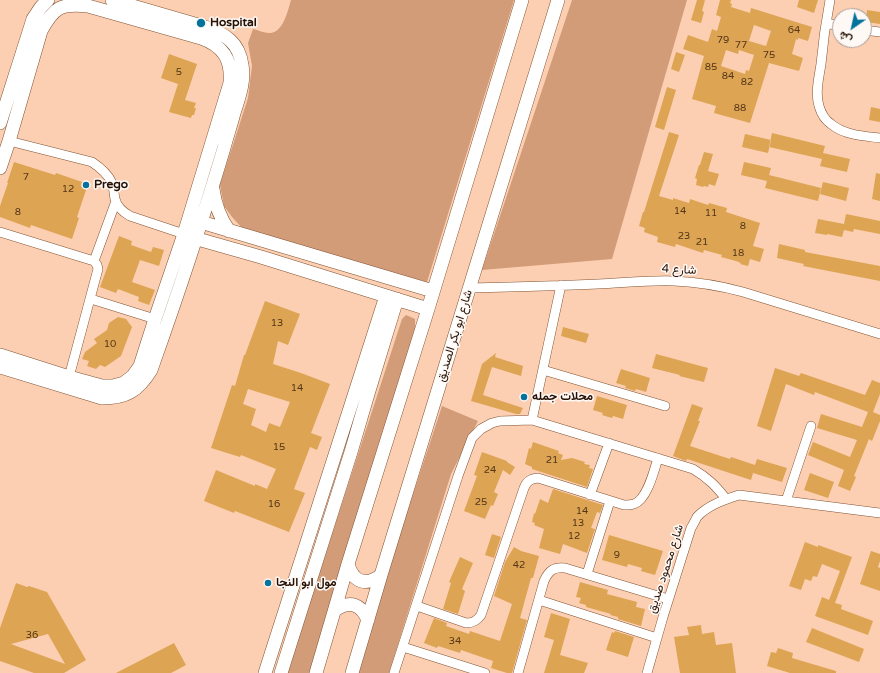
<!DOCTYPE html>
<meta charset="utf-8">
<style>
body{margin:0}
#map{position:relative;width:880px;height:673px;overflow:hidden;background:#fccfb2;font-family:"Varela Round",Vazirmatn,sans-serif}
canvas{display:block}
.north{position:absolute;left:832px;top:8px;width:40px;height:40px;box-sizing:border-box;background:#fff9f5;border:1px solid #a89c95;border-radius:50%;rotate:214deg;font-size:11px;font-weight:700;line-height:16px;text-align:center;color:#251105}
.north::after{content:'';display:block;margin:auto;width:14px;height:18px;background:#03729d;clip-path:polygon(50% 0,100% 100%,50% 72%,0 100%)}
</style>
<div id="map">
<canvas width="880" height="673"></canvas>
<div class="north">ش</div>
</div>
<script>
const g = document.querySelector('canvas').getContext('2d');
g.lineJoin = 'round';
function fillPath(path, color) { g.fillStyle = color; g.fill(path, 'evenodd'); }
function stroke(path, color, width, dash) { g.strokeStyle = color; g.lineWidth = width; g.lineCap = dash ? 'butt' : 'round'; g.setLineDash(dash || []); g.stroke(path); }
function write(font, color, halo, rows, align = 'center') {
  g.font = font + ' "Varela Round",Vazirmatn,sans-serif'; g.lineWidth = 3; g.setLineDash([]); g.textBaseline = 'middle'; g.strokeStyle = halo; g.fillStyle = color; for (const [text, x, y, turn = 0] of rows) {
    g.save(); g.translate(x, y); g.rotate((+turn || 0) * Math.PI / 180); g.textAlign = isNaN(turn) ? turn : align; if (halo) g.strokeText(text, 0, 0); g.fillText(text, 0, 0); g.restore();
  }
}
const green = new Path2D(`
 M291 0H514L427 282 264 237 244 230 232 217 224 206 220 185 248 98 252 66 248 43 253 29C258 30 264 33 269 33 283 34 288 10 291 0Z
 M572 0H687L612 259 482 270Z
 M406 315 415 319V329L311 673H287L402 319Z
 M442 406 478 421 451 474 389 673H358L388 571Z`);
const building = new Path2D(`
 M697 0H705L702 11 704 12 701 23 691 20Z
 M720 0H731L730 3 732 4 731 7 750 13 751 8 812 27 808 41 798 38V40L796 39 792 54 803 58 799 71 769 63 750 123 714 113 716 106 692 99 704 56 683 49 688 35 708 42 712 29 717 31 721 17 716 15ZM754 25 771 31 766 46 749 41ZM726 50 738 54 739 50 754 55 749 71 746 70 745 74 721 66Z
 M799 0H818L814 13 797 7Z
 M867 10 880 12V24L866 22Z
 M676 52 685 55 679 72 671 69Z
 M169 54 197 64 185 100 196 103 194 108H196L194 115H192L191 118 169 112 178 84 161 78Z
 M667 87 676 90 664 130 655 127Z
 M871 107 880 109V122L869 120Z
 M669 132 679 135 659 196 673 200V198L689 203 690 199 708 205 709 203 727 208 726 212 760 223 753 246 764 249 760 262 750 259 748 266 740 264 741 263 736 261 721 257 722 255 704 250 703 253 676 244 675 247 657 242 658 237 644 232 645 228 639 226 643 212H644Z
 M772 133 825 146 823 153 850 159 847 172 820 166 822 159 769 147Z
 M745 134 771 140 768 153 742 147Z
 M704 152 713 154 708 171 719 174 715 186 709 184 708 187 704 186 703 187 696 185 697 179 695 178 699 165H700Z
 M14 162 55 175 56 173 88 184 77 217 79 218 72 239 31 225 30 228 0 217V206L8 183H7Z
 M744 162 771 168 769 175 821 188 818 201 765 188 767 181 741 175Z
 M876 173 880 174V201L872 199Z
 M823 182 849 188 846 201 820 194Z
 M846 214 880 221V234L854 229 853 232 844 230 842 237 827 234V235L815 233 818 219 844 224Z
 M119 236 132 241 131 245 151 252 153 247 164 250 159 266 140 260 132 282 155 290 149 305 138 301 139 297 118 289 116 293 100 287Z
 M779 244 805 250V252L880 266V281L803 266 804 264 777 258Z
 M265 301 300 314 288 345 278 341 273 364 301 373 330 384 311 433 322 437 317 450 310 447 294 489 305 493 289 532 235 511 234 513 204 501 216 470 255 486V484L267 489 276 469 241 455 240 457 211 448 232 385 235 386 244 355H245ZM248 389 290 402 280 427 269 423 266 432 251 425 256 409 243 404Z
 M118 317 126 319 132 327 121 356 105 367 100 365 96 369 87 366 89 361 82 359 85 352 97 343 94 339 107 330 109 323Z
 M563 327 589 334 586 343 561 336Z
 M496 353 495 357 523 366 521 376 492 367 483 395 523 408 520 414H516L471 401 482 364Z
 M656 354 708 368 704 382 679 376 680 375 652 368Z
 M775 368 799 376 801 373 865 395 872 380 880 383V394L873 412 880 415V421L872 441 869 439 854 476 856 477 850 491 838 486 844 470 808 455 813 442 850 457 857 440 817 428 821 414 862 427 868 412 815 392 814 395 786 384 771 431 757 426Z
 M621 369 650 378 646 392 636 389 635 391 625 388 626 386 616 383Z
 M597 396 627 405 623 419 613 416 612 418 602 415 603 413 593 410Z
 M692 404 703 408 698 421H700L690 446 730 459 731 457 755 465 757 459 787 468 782 482 753 473 751 480 687 459 686 461 673 456Z
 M533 442 559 451 558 453 563 455 561 460 572 458 585 462 584 464 590 465 589 468 593 469 587 487 532 469V467L525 464 529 448 531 449Z
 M482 452 507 461V462L515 467 510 475 503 470 494 492 498 494 493 506 491 505 485 519 464 511 477 476 474 475Z
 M810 473 834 482 828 498 804 490Z
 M553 489 603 505 600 513 597 512 591 528 595 529 587 553 563 544 560 554 539 548 544 529 534 525 535 523 532 522 534 513 535 514 540 499 548 503Z
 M492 534 501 537 494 558 485 555Z
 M609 535 663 551 655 575 641 571 642 568 628 564 627 567 602 560Z
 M805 542 818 547V545L852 557 835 603 842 605 841 609 873 621 868 635 815 616 822 597 829 600 840 571 822 564 817 577 813 576 811 581 805 579 801 590 789 586Z
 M514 547 521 551 539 556 533 578H531L520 618 527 620 512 673H507L491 668 493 661 461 650 460 653 438 646 437 648 424 643 434 618 447 623 446 626 469 634 470 631 500 641 512 604 494 596 505 562Z
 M871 551 880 554V561L878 567 880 568V591L860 584Z
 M460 557 473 563 462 589 465 591 458 614 443 609 451 583 449 582Z
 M580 582 608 590 607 594 637 602 636 607 645 609 641 626 618 619V617L610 615 611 614 586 607V605L579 603 581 598 576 597Z
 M16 583 27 587 29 586 47 592 86 660 64 673H34L0 661V628ZM48 634 65 664 11 644Z
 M551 613 570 619 560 655 588 663 584 673H544L554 640 544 637Z
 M701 625 702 634 714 632 716 645 732 643 736 673H680L674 637 689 635 687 627Z
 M812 628 864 649 859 662 806 642Z
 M615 631 634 637 628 657 606 650 612 632 614 633Z
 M174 643 186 665 171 673H116Z
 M778 648 793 653 792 658 836 671V673H790L767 666 771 652 776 653Z`);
const street = new Path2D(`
 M830 0C826 21 823 42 821 64 819 77 815 93 819 106 821 113 825 120 831 124 844 135 863 136 880 138
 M826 23 840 26
 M864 30 880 32
 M9 141 92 162C101 168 108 174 112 183 114 188 114 194 115 199 117 207 123 212 130 216L184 234
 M0 232 94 261 97 265 98 269 69 377
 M94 261 116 201
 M470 288C513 287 555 286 598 284 623 283 649 280 674 281 698 282 721 286 743 292L880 334
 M91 299 155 319
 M543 370 665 406
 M532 420 561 285
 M590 495 609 443
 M786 501 811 426
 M587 574 610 501
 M539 600 657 638
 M417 606 466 623C473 623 477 621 481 615L524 488C527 481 530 479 538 478L624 505C627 505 631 505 634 504 647 500 654 471 658 458
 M403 647 485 673
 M394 673 458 476 472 438 481 429 492 423 500 421 532 420 693 469C708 478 716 486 726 499
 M518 673 544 581C549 570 554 567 565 568L668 599
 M647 673 663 617 691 528C693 525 695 521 697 517 708 505 724 500 739 495L880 513`);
const secondary = new Path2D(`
 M0 123 33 19 41 7 48 0
 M0 168 9 141 41 31C54 7 61 3 88 6L201 38C223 46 232 59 230 83L184 234 155 319 140 366 133 376 124 383 113 386H102L69 377 0 355
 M213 189C215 204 220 218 229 231
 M194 220 433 291
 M187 236 261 257 428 309
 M0 367 102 398C126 398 138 391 151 370 177 297 202 222 224 148 227 136 231 125 234 113 239 97 245 82 242 65 239 42 225 34 205 27L112 0
 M348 564C353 582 366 587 381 575
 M335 610C350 600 361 604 368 620
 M265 673 386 296
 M281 673 351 452 368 394 397 299
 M316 673 348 564 428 309 522 0
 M352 673 381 575 558 0`);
const markers = [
 [201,23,5,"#03729d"],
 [86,185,4,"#03729d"],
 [524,397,4,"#03729d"],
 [268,583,4,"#03729d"]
];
const numberNames = [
 ["64",794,30],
 ["79",723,40],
 ["77",741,45],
 ["75",769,55],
 ["85",711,67],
 ["5",179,72],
 ["84",728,76],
 ["82",747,82],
 ["88",740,108],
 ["7",26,177],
 ["12",68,189],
 ["14",680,211],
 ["8",18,212],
 ["11",711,213],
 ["8",743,226],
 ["23",684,236],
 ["21",702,242],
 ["18",738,253],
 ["13",277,323],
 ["10",110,344],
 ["14",297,388],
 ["15",279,447],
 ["21",552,460],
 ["24",490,470],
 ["25",481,502],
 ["16",274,504],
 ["14",582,511],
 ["13",578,523],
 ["12",574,536],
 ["9",617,555],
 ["42",519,565],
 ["36",32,635],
 ["34",455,641]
];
const poiNames = [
 ["Hospital",210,23],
 ["Prego",94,185],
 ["محلات جمله",532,397],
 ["مول ابو النجا",276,583]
];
const streetNames = [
 ["شارع 4",679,270,3],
 ["شارع ابو بكر الصديق",455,336,-73],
 ["شارع محمود صديق",666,569,-72]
];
fillPath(green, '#d29c79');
fillPath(building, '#dda453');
stroke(street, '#825332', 10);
stroke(secondary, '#825332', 14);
stroke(street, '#fff', 9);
stroke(secondary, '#fff', 13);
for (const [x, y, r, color] of markers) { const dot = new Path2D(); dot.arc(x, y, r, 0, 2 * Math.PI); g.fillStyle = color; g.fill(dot); stroke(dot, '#fff9f5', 1.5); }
write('10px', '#533618', null, numberNames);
write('bold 12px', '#251105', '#fff9f5', poiNames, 'left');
write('12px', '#251105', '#fff9f5', streetNames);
</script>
